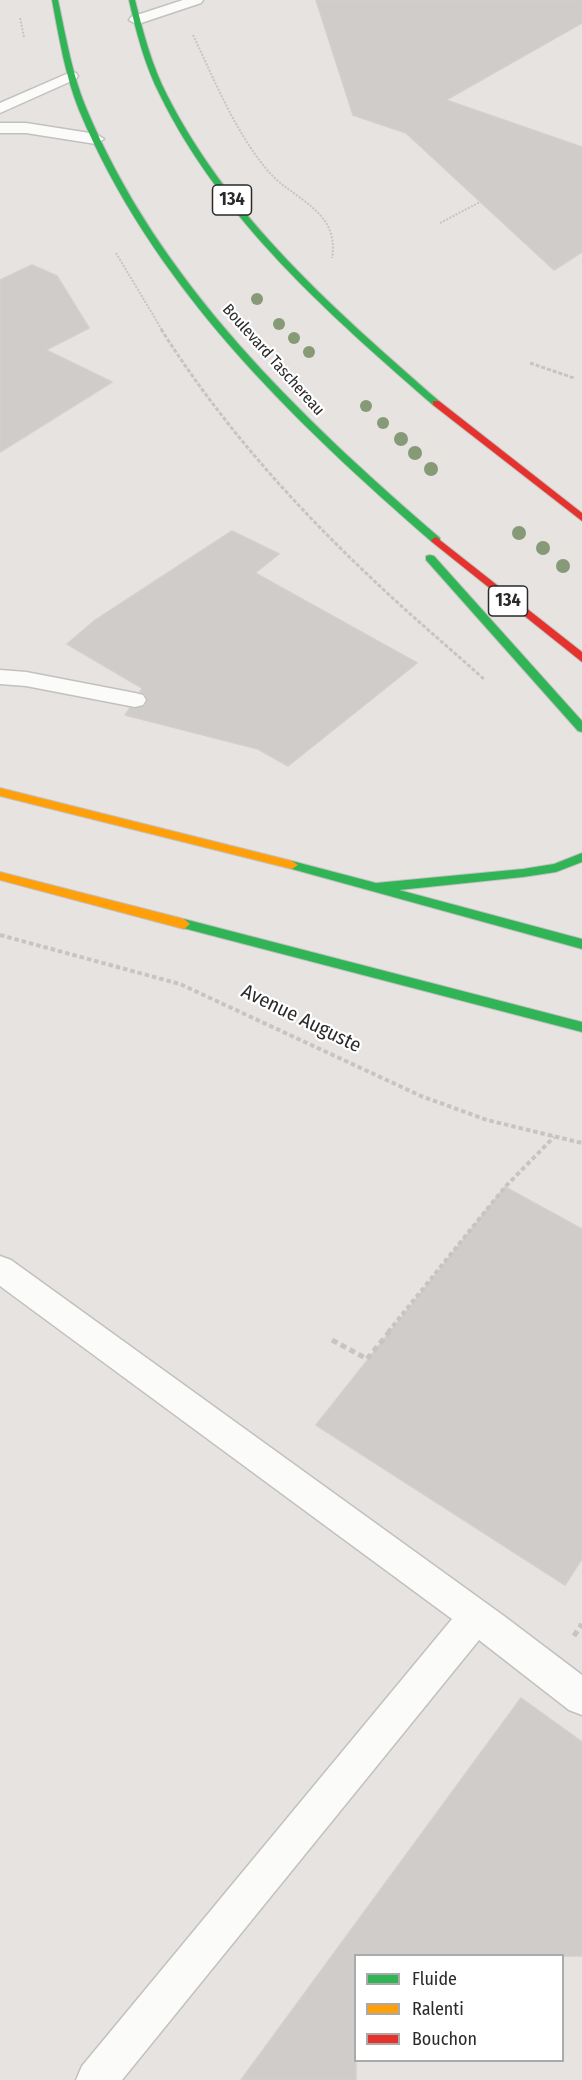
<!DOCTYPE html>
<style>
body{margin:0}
#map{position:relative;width:582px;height:2080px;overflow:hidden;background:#e7e3e0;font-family:"Fira Sans Condensed",sans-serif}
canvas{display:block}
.legend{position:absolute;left:354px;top:1954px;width:210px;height:108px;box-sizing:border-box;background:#fff;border:2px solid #aaa;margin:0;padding:8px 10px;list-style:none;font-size:18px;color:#2a2a2a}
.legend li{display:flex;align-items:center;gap:12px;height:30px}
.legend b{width:30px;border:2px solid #aaa}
</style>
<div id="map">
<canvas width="582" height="2080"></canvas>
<ul class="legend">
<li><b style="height:8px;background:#30b455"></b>Fluide</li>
<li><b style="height:8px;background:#ff9f0a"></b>Ralenti</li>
<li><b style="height:8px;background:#e5322d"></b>Bouchon</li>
</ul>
</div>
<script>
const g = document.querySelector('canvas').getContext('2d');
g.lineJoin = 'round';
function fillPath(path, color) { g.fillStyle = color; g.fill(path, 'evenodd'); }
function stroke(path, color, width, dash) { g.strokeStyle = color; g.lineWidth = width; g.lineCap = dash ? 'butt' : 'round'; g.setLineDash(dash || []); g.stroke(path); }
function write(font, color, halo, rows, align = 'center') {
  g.font = font + ' "Fira Sans Condensed",sans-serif'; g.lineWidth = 4.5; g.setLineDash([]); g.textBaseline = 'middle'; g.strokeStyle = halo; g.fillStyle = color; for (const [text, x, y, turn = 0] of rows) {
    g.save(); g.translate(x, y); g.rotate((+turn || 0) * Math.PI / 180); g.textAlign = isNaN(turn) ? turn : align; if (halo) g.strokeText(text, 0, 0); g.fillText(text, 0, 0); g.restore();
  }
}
const building = new Path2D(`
 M316 0H582V23L446 100 582 147V252L554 270 406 133 353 115Z
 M32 265 57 276 89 328 46 350 112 382 0 452V280Z
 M232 531 279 554 255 573 417 663 288 766 258 749 125 715 130 708 145 706 148 699 145 694 140 692 142 688 67 644 94 621Z
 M505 1187 582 1229V1559L565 1585 316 1425Z
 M521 1698 582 1742V1956H356V2080H241Z`);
const pathFar3 = new Path2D(`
 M20 18 24 37
 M193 35C215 81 235 132 268 171 293 200 340 210 332 258
 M440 223 480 202
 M116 253 162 330`);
const pathFar2 = new Path2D(`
 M161 329C217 418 289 500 366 573 404 610 445 644 485 680
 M530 363 574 378`);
const pathFar1 = new Path2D(`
 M0 935 180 984 421 1096 487 1120 582 1143
 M388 1332 505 1187 554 1137`);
const path = new Path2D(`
 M332 1340 367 1359 390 1331
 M574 1636 582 1624`);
const lane = new Path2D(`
 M183 0H203L201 3 141 23 136 24 129 20 131 17Z
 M71 72 76 73 78 76 76 79 0 113V103Z
 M0 123H26L96 134 104 139 96 144 26 133H0Z
 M0 670 26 672 135 693 143 695 146 700 143 705 135 707 26 686 0 684Z
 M0 1256 11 1260 504 1616 582 1675V1715L569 1710 479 1640 122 2080H76L82 2066 452 1619 0 1286Z`);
const fast = new Path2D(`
 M52 0H58C66 37 72 75 87 110 160 284 299 416 440 538V542H432C292 420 152 286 79 110 65 75 59 37 52 0Z
 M129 0H135C143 32 152 66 167 95 229 218 337 312 439 401V405H433C330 315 221 220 160 95 145 66 136 32 129 0Z
 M430 555 434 556 582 721V732L578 731 426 560V556Z
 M582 853V862L556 872 523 877 399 890 582 939V949L292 869 286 865 292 861 376 883 523 869 554 864Z
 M184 919 582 1022V1032L179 927 178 924 179 921Z`);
const slow = new Path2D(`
 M0 788 292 861 298 865 292 869 0 796Z
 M0 872 184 919 190 924 184 929 0 880Z`);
const jam = new Path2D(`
 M433 401H439L582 513V521L433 405Z
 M436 537 582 652V662L432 542 431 540Z`);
const trees = [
 [257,299,6],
 [279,324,6],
 [294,338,6],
 [309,352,6],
 [366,406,6],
 [383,423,6],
 [401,439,7],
 [415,453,7],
 [431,469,7],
 [519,533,7],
 [543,548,7],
 [563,566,7]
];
const farStreetnames = [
 ["Boulevard Taschereau",273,360,48]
];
const shields = [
 [232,200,39],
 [508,601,39]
];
const shieldNames = [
 ["134",232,200],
 ["134",508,601]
];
const streetNames = [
 ["Avenue Auguste",301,1019,26]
];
fillPath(building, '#cfccc9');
stroke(building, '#d2cfcc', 1.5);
stroke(lane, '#c2c1c1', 3);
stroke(fast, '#c2c1c1', 2);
stroke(slow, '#c2c1c1', 2);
stroke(jam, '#c2c1c1', 2);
stroke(pathFar3, '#c6c5c5', 2, [2, 1.5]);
stroke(pathFar2, '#c6c5c5', 3, [4, 2]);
stroke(pathFar1, '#c6c5c5', 4, [4.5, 3]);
stroke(path, '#c6c5c5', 5, [6, 4]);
fillPath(lane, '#fbfbfa');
fillPath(fast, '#30b455');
fillPath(slow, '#ff9f0a');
fillPath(jam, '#e5322d');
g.fillStyle = '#869a78';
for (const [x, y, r] of trees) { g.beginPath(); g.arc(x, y, r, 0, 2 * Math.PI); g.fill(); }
write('16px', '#2a2a2a', '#fff', farStreetnames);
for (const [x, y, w] of shields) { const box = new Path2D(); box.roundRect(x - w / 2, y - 15, w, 30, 4.5); g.fillStyle = '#fff'; g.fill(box); stroke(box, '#2a2a2a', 1.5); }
write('bold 18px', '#2a2a2a', null, shieldNames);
write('20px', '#2a2a2a', '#fff', streetNames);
</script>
